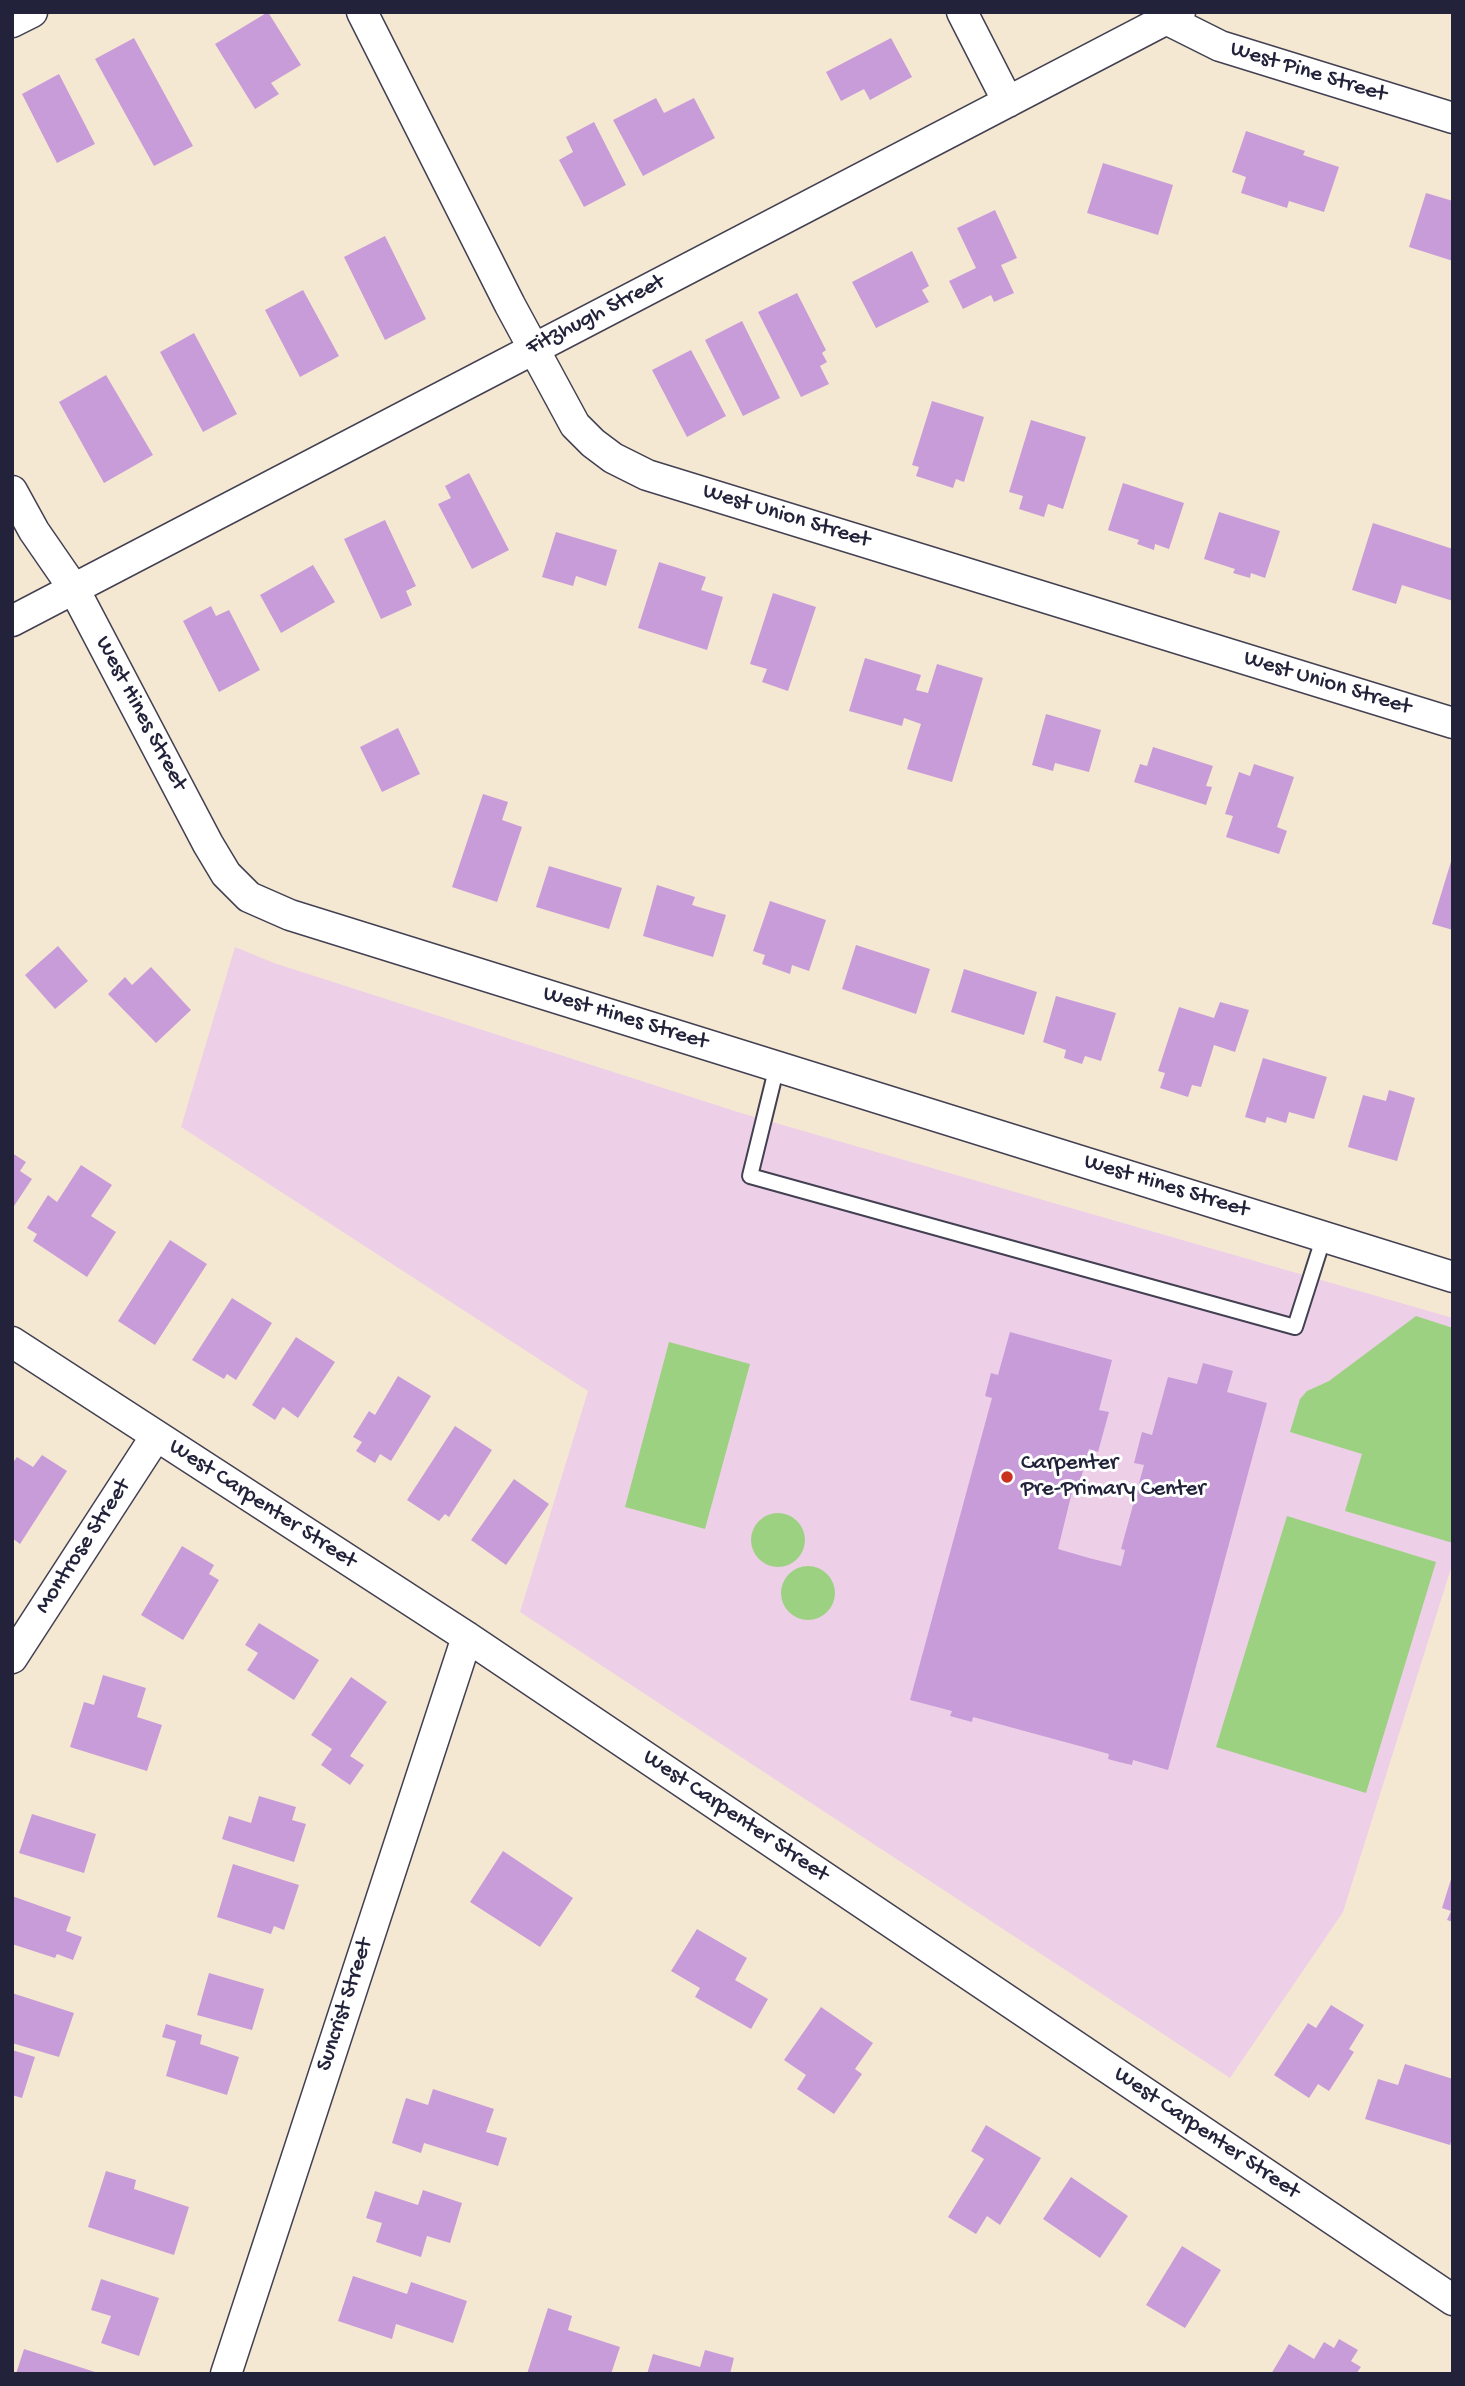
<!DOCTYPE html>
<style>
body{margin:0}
#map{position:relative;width:1465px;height:2386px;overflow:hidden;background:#f5e8d2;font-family:"Gochi Hand",sans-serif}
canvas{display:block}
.frame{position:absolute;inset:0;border:14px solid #22223b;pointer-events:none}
</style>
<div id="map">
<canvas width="1465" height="2386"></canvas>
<div class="frame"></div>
</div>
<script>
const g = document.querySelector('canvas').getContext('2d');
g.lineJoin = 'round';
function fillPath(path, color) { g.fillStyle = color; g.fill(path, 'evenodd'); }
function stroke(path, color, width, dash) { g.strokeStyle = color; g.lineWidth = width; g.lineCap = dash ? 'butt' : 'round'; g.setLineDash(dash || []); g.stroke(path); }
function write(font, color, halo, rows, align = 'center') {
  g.font = font + ' "Gochi Hand",sans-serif'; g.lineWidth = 6; g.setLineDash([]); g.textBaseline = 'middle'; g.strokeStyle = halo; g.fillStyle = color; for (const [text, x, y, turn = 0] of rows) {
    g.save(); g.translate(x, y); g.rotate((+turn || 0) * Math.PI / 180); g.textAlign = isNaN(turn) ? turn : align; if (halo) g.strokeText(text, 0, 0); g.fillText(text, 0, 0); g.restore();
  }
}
const built = new Path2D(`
 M235 947 274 963 741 1113 1453 1318V1562L1343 1912 1230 2078 520 1612 588 1391 181 1127Z`);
const green = new Path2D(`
 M1416 1316 1453 1328V1543L1345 1511 1362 1454 1290 1432 1300 1399 1307 1391 1329 1381Z
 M669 1342 750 1364 705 1529 625 1507Z
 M751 1540a27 27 0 1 1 54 0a27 27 0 1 1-54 0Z
 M1287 1516 1436 1562 1366 1793 1216 1747Z
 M781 1593a27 27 0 1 1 54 0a27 27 0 1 1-54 0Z`);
const building = new Path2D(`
 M268 12 301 65 271 83 279 94 255 109 215 44Z
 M134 38 193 146 154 166 95 59Z
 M891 38 912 77 870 100 864 89 841 101 826 72Z
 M59 74 95 144 57 163 22 94Z
 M656 98 664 113 694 98 715 138 643 176 613 120Z
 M594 122 626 185 584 207 559 160 573 152 566 137Z
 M1246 131 1305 151 1303 155 1339 167 1324 212 1289 201 1287 208 1241 193 1246 177 1232 172Z
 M1103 163 1173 185 1158 235 1087 213Z
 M1426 193 1453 201V261L1409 247Z
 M995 210 1017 258 1001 265 1014 293 994 302 991 295 963 309 949 281 976 268 957 228Z
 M385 236 426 319 385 340 344 257Z
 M912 251 929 286 922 290 929 302 876 328 852 282Z
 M303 290 339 356 300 377 265 310Z
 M797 293 826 350 822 353 827 362 820 366 829 384 801 397 758 312Z
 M742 321 780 398 743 416 705 340Z
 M194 333 237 414 203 432 160 352Z
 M691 350 726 416 687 437 652 370Z
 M106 375 153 455 104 483 59 402Z
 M932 401 984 417 964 482 956 479 953 488 916 476 919 467 912 465Z
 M1031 420 1086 437 1063 509 1048 504 1044 517 1019 509 1023 496 1009 492Z
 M469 473 509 550 472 569 438 504 451 498 445 486Z
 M1123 483 1184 503 1169 549 1155 544 1154 550 1137 544 1139 540 1108 530Z
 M1219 512 1280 531 1265 578 1251 573 1250 578 1233 573 1235 569 1204 559Z
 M385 520 416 586 406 591 412 605 381 619 344 539Z
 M1373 523 1453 549V601L1402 585 1396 604 1352 590Z
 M556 532 617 550 606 586 576 576 573 586 542 577Z
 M659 562 706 577 701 590 723 597 707 650 638 628Z
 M313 565 335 602 281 633 260 595Z
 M773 593 816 607 788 691 762 682 767 669 750 664Z
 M211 606 216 616 229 610 260 670 219 692 183 621Z
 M865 658 921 675 916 690 928 693 937 664 983 678 952 782 907 769 921 724 904 718 902 726 849 711Z
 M1046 714 1101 730 1089 772 1055 763 1053 771 1032 765Z
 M398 728 420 774 382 792 360 747Z
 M1153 747 1213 766 1206 786 1212 787 1206 805 1134 782 1140 764 1147 766Z
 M1254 764 1294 777 1277 827 1287 831 1279 854 1226 837 1233 816 1225 814 1239 772 1250 776Z
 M483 794 508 802 502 820 522 827 497 902 452 887Z
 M1453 855V930L1432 924Z
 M549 866 622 888 609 929 536 907Z
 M657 885 695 897 692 905 726 915 713 957 643 936Z
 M770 901 826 920 809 971 792 965 790 974 762 964 765 955 753 951Z
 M856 945 930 969 916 1014 842 989Z
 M58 946 88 981 55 1009 25 975Z
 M151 967 191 1010 156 1043 108 994 125 977 132 985Z
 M964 969 1037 992 1024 1035 951 1012Z
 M1056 996 1116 1013 1101 1061 1085 1056 1082 1064 1064 1058 1066 1050 1043 1042Z
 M1220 1002 1249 1010 1235 1052 1214 1045 1201 1087 1192 1085 1188 1097 1160 1088 1165 1073 1158 1071 1179 1007 1214 1018Z
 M1263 1058 1327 1077 1314 1119 1289 1112 1286 1123 1267 1117 1265 1123 1245 1117Z
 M1389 1090 1415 1098 1397 1161 1348 1147 1363 1095 1386 1101Z
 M12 1153 26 1162 20 1171 32 1179 12 1209Z
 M81 1165 112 1185 91 1216 116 1232 87 1277 33 1241 37 1234 27 1228 48 1195 57 1202Z
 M170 1240 207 1264 155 1345 118 1321Z
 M232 1298 272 1323 236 1380 227 1374 224 1379 192 1360Z
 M1010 1332 1112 1360 1099 1410 1109 1412 1098 1452 1089 1449 1077 1493 1072 1492 1058 1549 1089 1558 1121 1566 1125 1550 1121 1549 1144 1465 1134 1463 1142 1432 1152 1435 1168 1377 1197 1384 1203 1363 1233 1371 1227 1392 1267 1403 1168 1770 1133 1760 1132 1765 1119 1762 1108 1759 1109 1754 973 1717 972 1722 950 1716 952 1711 910 1700 992 1398 985 1396 991 1373 998 1375Z
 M296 1337 335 1362 298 1418 283 1407 275 1420 252 1405Z
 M398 1376 431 1396 391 1461 380 1454 375 1463 356 1451 362 1442 353 1437 369 1411 375 1415Z
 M455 1426 492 1450 449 1517 445 1514 439 1521 407 1500Z
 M42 1455 67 1471 20 1544 12 1538V1464L17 1457 33 1467Z
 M514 1479 549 1504 506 1565 471 1540Z
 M182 1546 214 1565 209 1574 219 1580 183 1640 141 1615Z
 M259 1623 319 1660 294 1700 247 1670 258 1653 245 1645Z
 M103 1675 146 1688 137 1717 162 1725 147 1771 70 1747 84 1702 94 1705Z
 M351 1677 387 1702 350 1756 364 1765 350 1785 321 1765 332 1749 311 1735Z
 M259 1796 296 1807 292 1820 306 1824 294 1862 222 1839 229 1816 251 1823Z
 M32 1814 96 1834 84 1873 19 1853Z
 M503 1851 573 1898 540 1947 470 1902Z
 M233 1864 299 1885 284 1930 274 1926 271 1934 217 1917Z
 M1452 1876 1453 1877V1922L1447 1920 1451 1911 1442 1908Z
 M12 1896 71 1917 66 1931 82 1937 73 1960 57 1954 55 1958 12 1944Z
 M697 1929 747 1958 735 1980 768 1999 751 2029 695 1997 700 1988 671 1971Z
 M209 1973 264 1989 252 2030 197 2015Z
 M12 1993 74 2013 59 2057 12 2043Z
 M1331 2005 1364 2025 1349 2049 1354 2052 1329 2091 1318 2084 1309 2098 1274 2075 1308 2023 1316 2028Z
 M821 2007 873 2043 855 2069 862 2074 834 2114 797 2089 806 2075 784 2060Z
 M166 2024 202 2035 200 2044 239 2057 227 2095 166 2076 176 2041 162 2037Z
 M12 2050 35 2057 22 2098 12 2095Z
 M1405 2064 1453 2079V2135L1450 2145 1365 2119 1378 2079 1398 2085Z
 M433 2089 494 2109 486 2132 507 2138 498 2166 424 2143 421 2153 392 2143 406 2098 428 2105Z
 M986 2125 1041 2158 1000 2225 987 2216 976 2234 948 2217 984 2159 971 2151Z
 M106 2171 136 2180 134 2189 189 2207 174 2255 88 2227Z
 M1071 2177 1128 2216 1100 2258 1043 2219Z
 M423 2190 462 2203 450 2243 427 2236 421 2257 376 2242 382 2223 366 2218 375 2191 418 2205Z
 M1182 2246 1221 2270 1185 2328 1146 2305Z
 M353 2276 407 2294 411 2282 467 2301 453 2343 396 2324 392 2339 338 2321Z
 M101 2279 159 2298 139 2356 101 2343 111 2316 91 2310Z
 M548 2308 572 2316 568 2330 620 2347 611 2374H527Z
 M1339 2339 1358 2350 1351 2361 1361 2367 1356 2374H1271L1289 2344 1314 2359 1324 2342 1334 2348Z
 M24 2349 98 2373V2374H16Z
 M705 2350 734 2358 730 2374H647L653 2354 700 2367Z`);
const lane = new Path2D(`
 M777 1066 750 1176 1295 1327 1324 1236`);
const street = new Path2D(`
 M362 12 510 305 575 425 593 443 613 458 647 475 1453 723
 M962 12 1008 102
 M1166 19 1220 46 1453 118
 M12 22 32 12
 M12 491 34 531 74 589 208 844 226 874 249 897 290 915 1453 1277
 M12 621 1180 12
 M12 1342 467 1637 1453 2300
 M12 1658 156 1436
 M226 2374 467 1637`);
const markers = [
 [1007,1477,7,"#c8321e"]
];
const streetNames = [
 ["West Pine Street",1308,73,17],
 ["Fitzhugh Street",596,316,-27],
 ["West Union Street",786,517,17],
 ["West Union Street",1327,684,17],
 ["West Hines Street",140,714,62],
 ["West Hines Street",625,1019,17],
 ["West Hines Street",1166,1187,17],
 ["West Carpenter Street",262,1505,33],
 ["Montrose Street",84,1547,-57],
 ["West Carpenter Street",735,1817,34],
 ["Suncrist Street",346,2005,-72],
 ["West Carpenter Street",1206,2134,34]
];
const poiNames = [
 ["Carpenter",1021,1464],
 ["Pre-Primary Center",1021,1490]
];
fillPath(built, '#edd0e8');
fillPath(green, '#9dd182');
fillPath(building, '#c89cd8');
stroke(lane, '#424052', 18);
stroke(street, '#424052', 33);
stroke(lane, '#fff', 14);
stroke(street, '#fff', 30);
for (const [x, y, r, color] of markers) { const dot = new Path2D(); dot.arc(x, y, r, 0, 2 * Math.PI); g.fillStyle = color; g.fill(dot); stroke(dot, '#fff', 2.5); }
write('23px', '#22223b', '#fff', streetNames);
write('23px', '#22223b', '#fff', poiNames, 'left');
</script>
